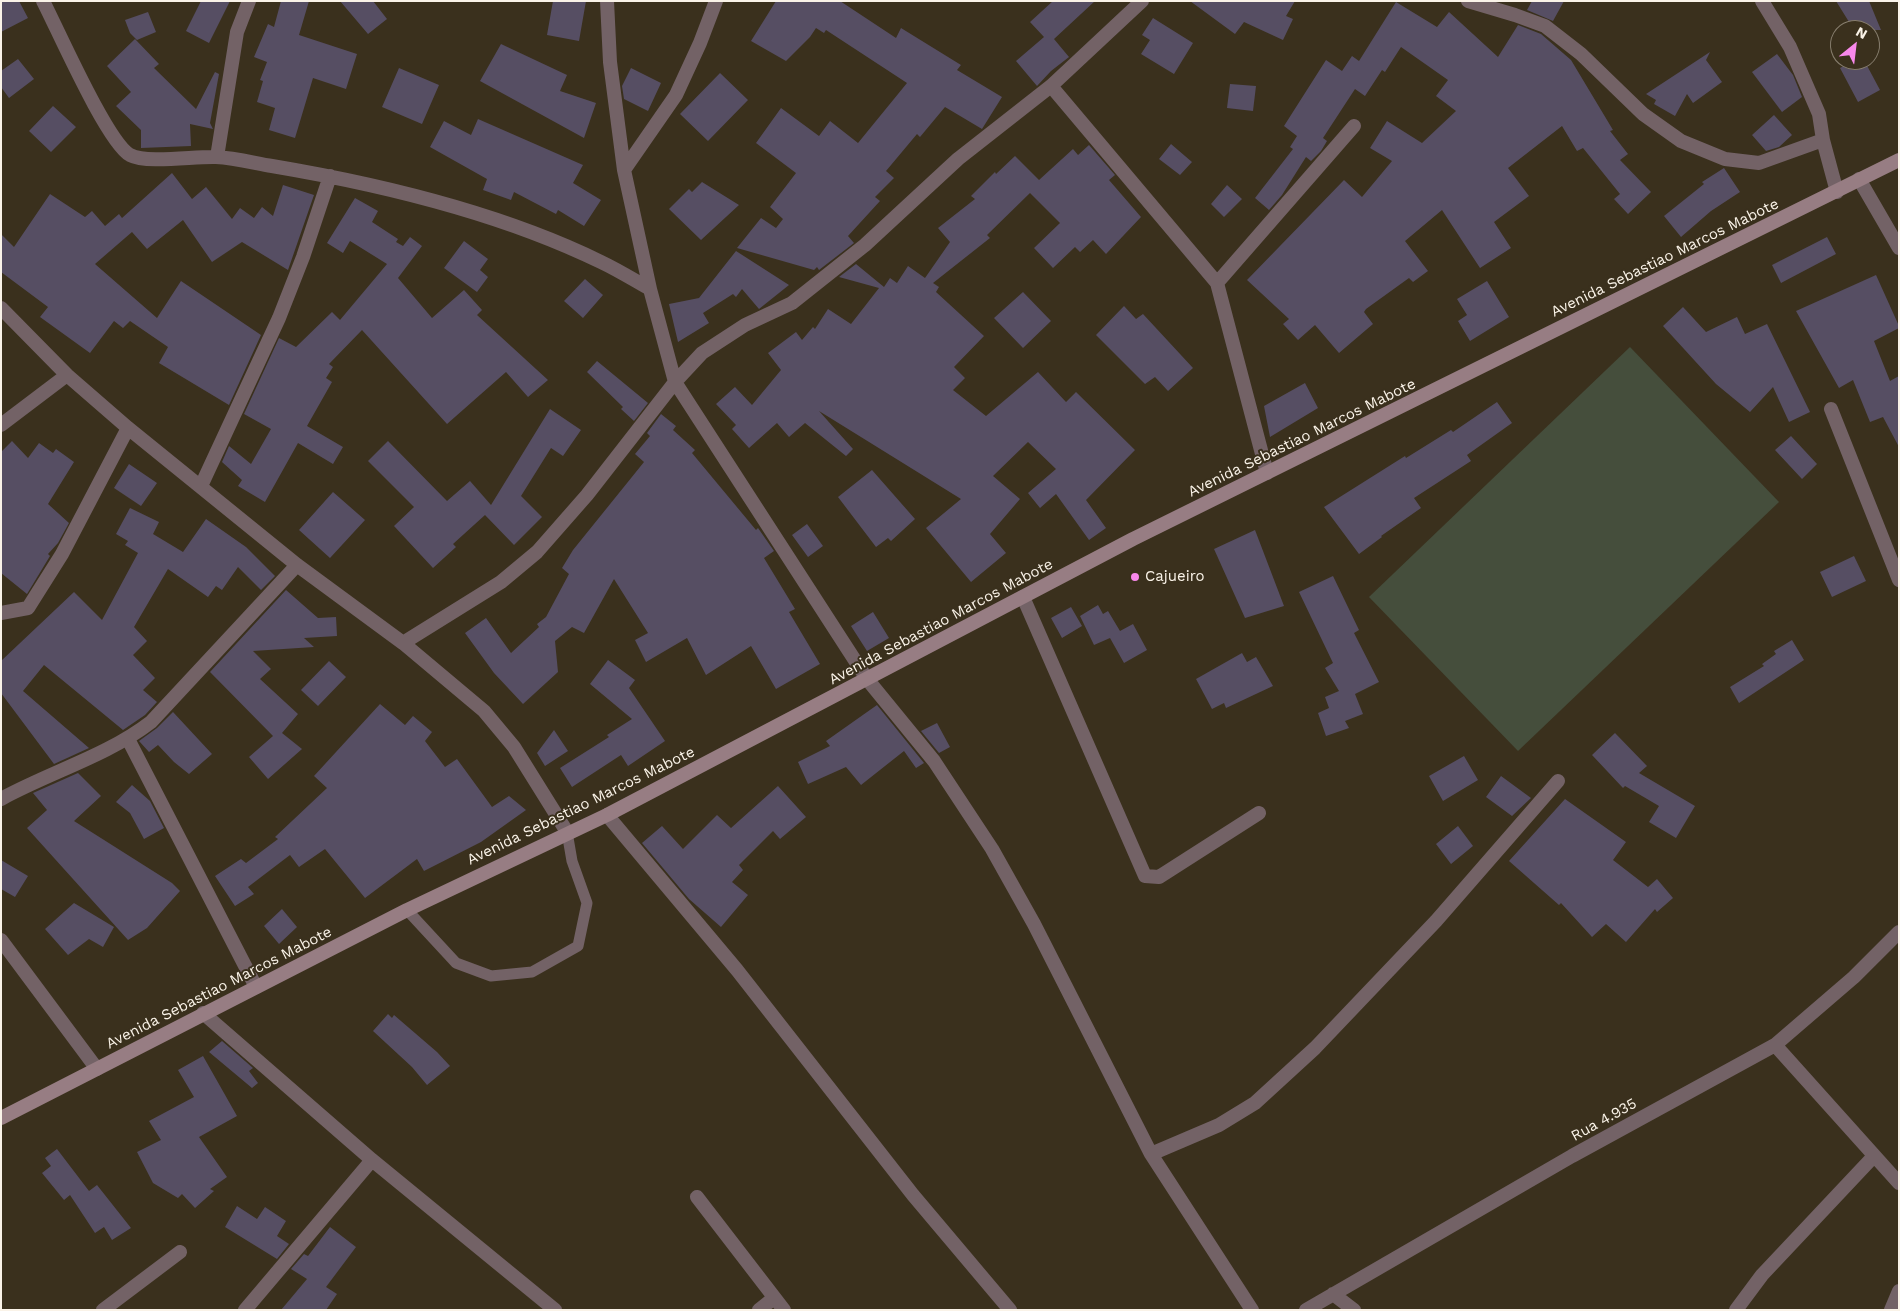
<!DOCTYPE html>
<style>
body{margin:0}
#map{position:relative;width:1900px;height:1311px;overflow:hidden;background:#3a301d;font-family:"Work Sans",sans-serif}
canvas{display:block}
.frame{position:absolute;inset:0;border:2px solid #faf3e8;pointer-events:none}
.north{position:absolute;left:1830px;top:20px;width:50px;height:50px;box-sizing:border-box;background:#3a301d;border:1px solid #877e6e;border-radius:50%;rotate:29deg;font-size:14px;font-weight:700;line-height:20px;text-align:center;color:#faf3e8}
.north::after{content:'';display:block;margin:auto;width:18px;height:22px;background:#f888eb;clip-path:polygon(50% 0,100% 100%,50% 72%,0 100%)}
</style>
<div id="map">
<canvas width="1900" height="1311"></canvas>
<div class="frame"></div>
<div class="north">N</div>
</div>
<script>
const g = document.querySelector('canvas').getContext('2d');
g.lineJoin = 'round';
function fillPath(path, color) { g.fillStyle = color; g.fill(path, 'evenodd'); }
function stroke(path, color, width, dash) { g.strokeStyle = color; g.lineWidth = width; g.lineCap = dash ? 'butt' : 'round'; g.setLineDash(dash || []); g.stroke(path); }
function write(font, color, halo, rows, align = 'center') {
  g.font = font + ' "Work Sans",sans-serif'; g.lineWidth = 4; g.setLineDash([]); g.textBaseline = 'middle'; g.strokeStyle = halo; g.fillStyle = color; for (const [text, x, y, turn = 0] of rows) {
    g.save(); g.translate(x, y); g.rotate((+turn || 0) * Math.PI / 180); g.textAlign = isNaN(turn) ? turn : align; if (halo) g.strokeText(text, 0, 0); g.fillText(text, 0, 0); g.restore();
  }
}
const green = new Path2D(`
 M1630 347 1779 502 1518 751 1369 597Z`);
const building = new Path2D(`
 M1 1H19L28 18 1 32Z
 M201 1H230L209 43 186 31Z
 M281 1H309L299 35 357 54 346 89 313 78 295 138 269 130 275 108 257 102 263 81 260 80 267 62 254 57 268 24 274 27Z
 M340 1H373L387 19 368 34Z
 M553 1H586L579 41 547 35Z
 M776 1H840L896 38 901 28 961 65 957 70 1002 97 982 129 945 107 920 137 917 134 886 171 894 178 875 197 880 201 848 236 854 243 819 270 817 267 814 270 737 248 761 218 776 228 783 219 770 207 796 173 756 143 781 108 819 136 830 121 858 143 907 83 826 30 824 33 816 28 810 37 786 61 751 41Z
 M1053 1H1095L1054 39 1069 57 1051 71 1037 86 1016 61 1044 37 1030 22Z
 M1190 1H1295L1286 16 1293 19 1283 40 1244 22 1235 34Z
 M1532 1H1564L1553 21 1527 10Z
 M1836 1H1869L1881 30H1854Z
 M1396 2 1437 27 1449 12 1498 57 1518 25 1541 34 1571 60 1613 130 1610 131 1628 154 1620 160 1651 192 1628 214 1614 199 1620 194 1583 148 1577 151 1562 126 1508 168 1529 196 1494 222 1511 248 1480 268 1442 210 1405 241 1428 271 1413 282 1409 278 1366 309 1364 312 1373 324 1339 353 1315 325 1298 340 1283 324 1289 319 1247 280 1344 180 1362 197 1392 161 1370 148 1387 121 1422 143 1456 111 1436 96 1448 80 1401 47 1385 72 1382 70 1365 96 1355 89 1323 138 1327 141 1321 151 1311 161 1306 157 1282 195 1269 210 1255 198 1293 149 1290 147 1297 136 1284 126 1326 60 1342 71 1352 56 1359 61Z
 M148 12 156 32 137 40 130 33 125 20Z
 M1153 18 1193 43 1174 74 1141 54 1150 40 1142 35Z
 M135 39 159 64 154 68 196 109 215 72 219 74 210 123 213 129 190 124 191 146 141 148V130L116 106 131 92 107 66Z
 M501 44 567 75 560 91 596 103 584 138 480 81Z
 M1710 52 1706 60 1722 82 1693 103 1687 94 1675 116 1654 104 1656 100 1646 94Z
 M1777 54 1793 75 1802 97 1782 112 1752 72Z
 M18 59 34 79 9 98 1 87V71Z
 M1854 60H1864L1880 90 1858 102 1840 68Z
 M399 68 439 85 422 124 382 107Z
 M631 68 661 83 648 111 624 99 622 86Z
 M720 73 748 100 708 141 680 114Z
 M1230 84 1256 86 1253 111 1227 108Z
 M53 106 76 127 51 152 29 131Z
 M1774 115 1792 135 1779 147 1766 151 1752 135Z
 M478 119 583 165 573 183 601 200 584 226 558 210 556 214 514 192 511 200 483 190 487 179 430 147 444 121 471 135Z
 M1171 144 1192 162 1180 175 1159 159Z
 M1089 145 1115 175 1109 180 1141 217 1106 254 1093 240 1080 252 1075 247 1053 268 1034 248 1060 223 1030 193 987 235 990 238 933 283 939 287 936 292 984 336 954 367 965 378 953 390 986 416 1038 372 1066 402 1076 392 1135 450 1086 500 1106 528 1089 540 1056 494 1040 508 1028 493 1056 469 1028 442 993 476 1020 499 990 534 1006 553 971 582 926 528 961 499 819 411 853 449 846 456 805 423 789 437 777 423 749 448 732 429 736 425 716 404 735 387 752 405 781 370 768 353 796 332 802 340 813 327 815 329 828 309 851 324 879 288 839 277 856 264 884 287 890 278 897 283 908 266 925 278 950 242 938 228 975 199 971 196 995 172 996 174 1015 156 1039 180 1073 149 1078 155Z
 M1724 168 1740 192 1711 211 1681 237 1664 216 1704 184 1702 182Z
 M172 173 192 199 206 187 232 219 240 208 254 218 262 207 273 216 283 185 314 195 288 270 242 242 212 262 183 220 147 249 132 232 95 264 157 318 181 281 261 335 229 405 159 363 168 347 130 321 123 328 114 321 90 353 40 317 48 307 1 272V234L14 247 50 194 85 217 92 211 105 226 119 214 122 218Z
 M702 182 739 205 701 240 669 209 689 189 692 192Z
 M1227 185 1242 199 1224 217 1211 204Z
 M355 198 378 211 372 222 398 239 396 242 403 246 410 237 422 246 398 278 432 318 464 290 482 310 477 315 548 380 528 397 506 372 447 424 362 330 329 364 333 367 326 378 332 382 307 426 343 447 333 464 298 443 265 502 238 486 242 480 222 462 229 446 251 464 271 429 244 414 279 338 296 347 332 312 340 320 387 264 350 241 343 253 327 243Z
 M1827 237 1836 254 1781 283 1772 265Z
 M464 241 488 259 480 270 488 277 477 292 444 268Z
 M736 251 789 285 759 309 742 289 736 297 733 294 703 313 709 323 678 342 669 304 699 298Z
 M1876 275 1899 326V328L1874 341 1890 381 1899 376V447L1883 417 1870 422 1853 380 1839 388 1796 311Z
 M585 279 603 295 583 318 564 301Z
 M1487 281 1509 317 1470 341 1458 321 1467 315 1457 299Z
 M1023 292 1051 321 1023 348 994 318Z
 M1124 306 1136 319 1143 314 1193 368 1168 391 1155 377 1145 384 1096 335Z
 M1683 307 1706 332 1737 317 1745 334 1767 324 1810 412 1789 422 1773 387 1750 412 1716 384 1663 326Z
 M597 361 648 403 634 421 621 409 623 407 587 372Z
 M1305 383 1318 408 1270 437 1264 406Z
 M1497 402 1512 423 1467 455 1471 461 1414 498 1421 508 1381 536 1382 537 1359 554 1324 507 1405 456 1406 458 1451 430 1453 432Z
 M550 409 581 430 563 456 551 448 521 496 542 517 514 545 485 515 453 544 456 547 433 568 394 526 414 507 368 461 388 441 447 501 470 481 491 505Z
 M661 414 676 426 673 430 695 450 692 453 756 530 758 528 774 551 764 558 795 609 789 612 820 664 776 689 751 646 706 675 687 638 646 662 635 640 648 633 614 579 584 633 572 627 555 641 558 672 523 704 494 673 465 633 486 618 511 653 539 627 537 624 546 617 569 574 562 568 573 550 644 462 635 454 650 436 647 433Z
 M1791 436 1817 464 1802 479 1775 450Z
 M12 441 28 458 39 443 53 453 56 449 74 462 48 504 69 523 58 543 48 554 50 556 27 594 1 573V452Z
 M129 464 157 483 141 506 114 488Z
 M872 470 915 519 891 541 888 538 876 547 838 497Z
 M333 492 365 520 330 558 299 530Z
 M130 508 159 522 153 534 183 552 206 519 246 547 275 576 261 590 238 567 222 590 216 586 208 597 168 569 134 627 147 641 133 655 155 678 143 690 157 702 145 715 123 730 44 665 23 691 89 748 54 764 1 693V661L74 592 102 620 138 553 125 545 128 541 116 534Z
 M807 524 823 546 808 557 792 535Z
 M1255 530 1284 606 1245 618 1214 549Z
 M1854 556 1866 581 1832 597 1820 572Z
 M1333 576 1359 630 1354 633 1379 682 1355 694 1363 714 1345 721 1349 728 1326 736 1318 713 1329 708 1325 697 1339 691 1325 668 1333 663 1299 592Z
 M286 590 318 618 336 617 337 636 304 638 314 647 253 651 271 669 260 679 298 714 282 733 302 749 268 779 249 757 273 736 210 672Z
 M1098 605 1103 614 1108 611 1120 631 1133 624 1147 650 1124 663 1110 638 1094 645 1080 616Z
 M1071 607 1082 626 1062 638 1051 618Z
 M873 612 889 638 867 651 851 626Z
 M1792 640 1804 660 1739 703 1730 687 1764 666 1762 664 1776 654 1774 651Z
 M1242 653 1247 662 1256 657 1273 686 1226 708 1224 703 1212 709 1196 679Z
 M608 660 635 680 629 688 665 741 628 766 621 755 572 787 560 768 609 737 607 735 632 719 590 684Z
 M329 661 346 677 318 706 301 690Z
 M380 704 405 725 413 716 432 732 425 741 445 767 457 759 492 807 509 796 526 810 481 842 424 871 417 859 365 898 325 849 299 867 290 855 248 887 254 894 235 906 215 876 241 859 246 863 278 839 275 837 327 788 314 776Z
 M877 705 924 763 916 768 904 751 861 785 846 767 808 784 798 762 830 746 826 741Z
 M173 712 212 754 189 774 174 762 158 745 149 752 139 741 157 728Z
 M937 723 950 747 939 753 921 731Z
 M554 730 568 751 545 766 537 753Z
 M1615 733 1647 766 1639 773 1695 806 1676 838 1649 822 1659 806 1625 786 1623 788 1592 755Z
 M1464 756 1478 780 1443 801 1429 776Z
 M78 773 101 796 74 821 172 883 180 891 147 928 128 940 27 828 47 810 33 793Z
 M1501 776 1531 798 1512 816 1486 797Z
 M132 785 150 801 164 828 144 839 130 813 116 802Z
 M778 786 806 817 780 839 773 831 739 865 743 870 732 882 748 895 721 927 689 899 642 843 662 826 683 849 717 815 731 828Z
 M1565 799 1626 842 1613 860 1648 887 1657 879 1673 898 1657 912 1655 909 1626 942 1606 924 1592 937 1561 903 1559 905 1509 861Z
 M1458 826 1473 846 1451 864 1436 844Z
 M1 860 28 876 15 897 1 889Z
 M74 903 114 927 103 947 89 939 68 955 45 929Z
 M282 909 297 927 279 944 264 926Z
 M388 1014 392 1018 394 1015 437 1052 450 1066 427 1085 412 1067 373 1031Z
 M222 1041 253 1068 249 1071 258 1083 252 1088 209 1052Z
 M203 1056 237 1116 199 1137 227 1177 210 1189 214 1191 195 1208 182 1194 178 1198 153 1183 137 1152 161 1140 149 1121 194 1097 178 1070Z
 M57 1149 89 1191 97 1185 131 1228 112 1240 104 1227 95 1233 70 1195 64 1200 42 1173 51 1166 45 1158Z
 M237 1206 257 1219 265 1207 286 1221 277 1236 289 1244 277 1259 225 1227Z
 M330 1227 356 1247 326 1287 337 1294 326 1310H281L307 1279 291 1269 304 1254 308 1256Z`);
const service = new Path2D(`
 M407 910 456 963 491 976 532 972 578 946 587 903 572 861 567 832`);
const minor = new Path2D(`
 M43 1C58 30 107 142 130 155 147 164 195 156 216 157 235 158 254 163 272 166 379 184 503 214 601 262 618 270 634 280 650 289
 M607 1 610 62 624 170 650 289 675 382 867 679 934 761 992 849 1034 924 1151 1154 1252 1310
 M1468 1 1515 15 1545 26 1581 54 1643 114 1681 141 1725 159 1759 163 1823 140
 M1762 1 1790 47 1819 114 1823 140 1837 192
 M1051 86 1217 283 1267 473
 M217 157 237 32 249 1
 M624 170 676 95 700 43 716 1
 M1859 179 1899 248
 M1217 283 1354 126
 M1 308 67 375 128 428 297 565 403 643 484 711 514 747 567 832
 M1831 409 1899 580
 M1 425 67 375
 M201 486 279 318 303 257 330 176
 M1023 597 1145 876 1159 877 1259 813
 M1 613 28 608 62 554 128 428
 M403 643 501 582 537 552 587 495 675 382 702 353 745 325 792 303 865 245 958 159 1051 86 1142 1
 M128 739 256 987
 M1 799C50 772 107 756 151 722L297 565
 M607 815 737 970 913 1195 1010 1310
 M1 940 97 1069
 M203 1013 372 1160 555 1310
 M1775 1045 1899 1183
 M1151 1154 1219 1125 1255 1103 1315 1048 1436 921 1558 781
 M697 1197 784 1310
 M1333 1294 1354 1310
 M103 1310 180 1252
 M245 1310 372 1160
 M759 1310 774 1298
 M1306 1310 1572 1156 1775 1045 1854 977 1899 932
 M1736 1310 1762 1275 1874 1156
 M1891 1310 1899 1291`);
const secondary = new Path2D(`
 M1 1118 407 910 607 815 1133 539 1899 160`);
const markers = [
 [1135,577,5,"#f888eb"]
];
const streetNames = [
 ["Avenida Sebastiao Marcos Mabote",1665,258,-26],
 ["Avenida Sebastiao Marcos Mabote",1302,438,-26],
 ["Avenida Sebastiao Marcos Mabote",941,622,-28],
 ["Avenida Sebastiao Marcos Mabote",581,806,-26],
 ["Avenida Sebastiao Marcos Mabote",219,988,-27],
 ["Rua 4.935",1604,1120,-29]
];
const poiNames = [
 ["Cajueiro",1145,577]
];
fillPath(green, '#454e3c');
fillPath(building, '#564e63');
stroke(service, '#736266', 11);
stroke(minor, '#736266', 14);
stroke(secondary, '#977d83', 14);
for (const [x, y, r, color] of markers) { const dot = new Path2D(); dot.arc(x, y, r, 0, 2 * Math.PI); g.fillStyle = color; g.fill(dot); stroke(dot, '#3a301d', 2); }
write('15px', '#faf3e8', '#3a301d', streetNames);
write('15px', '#faf3e8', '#3a301d', poiNames, 'left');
</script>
